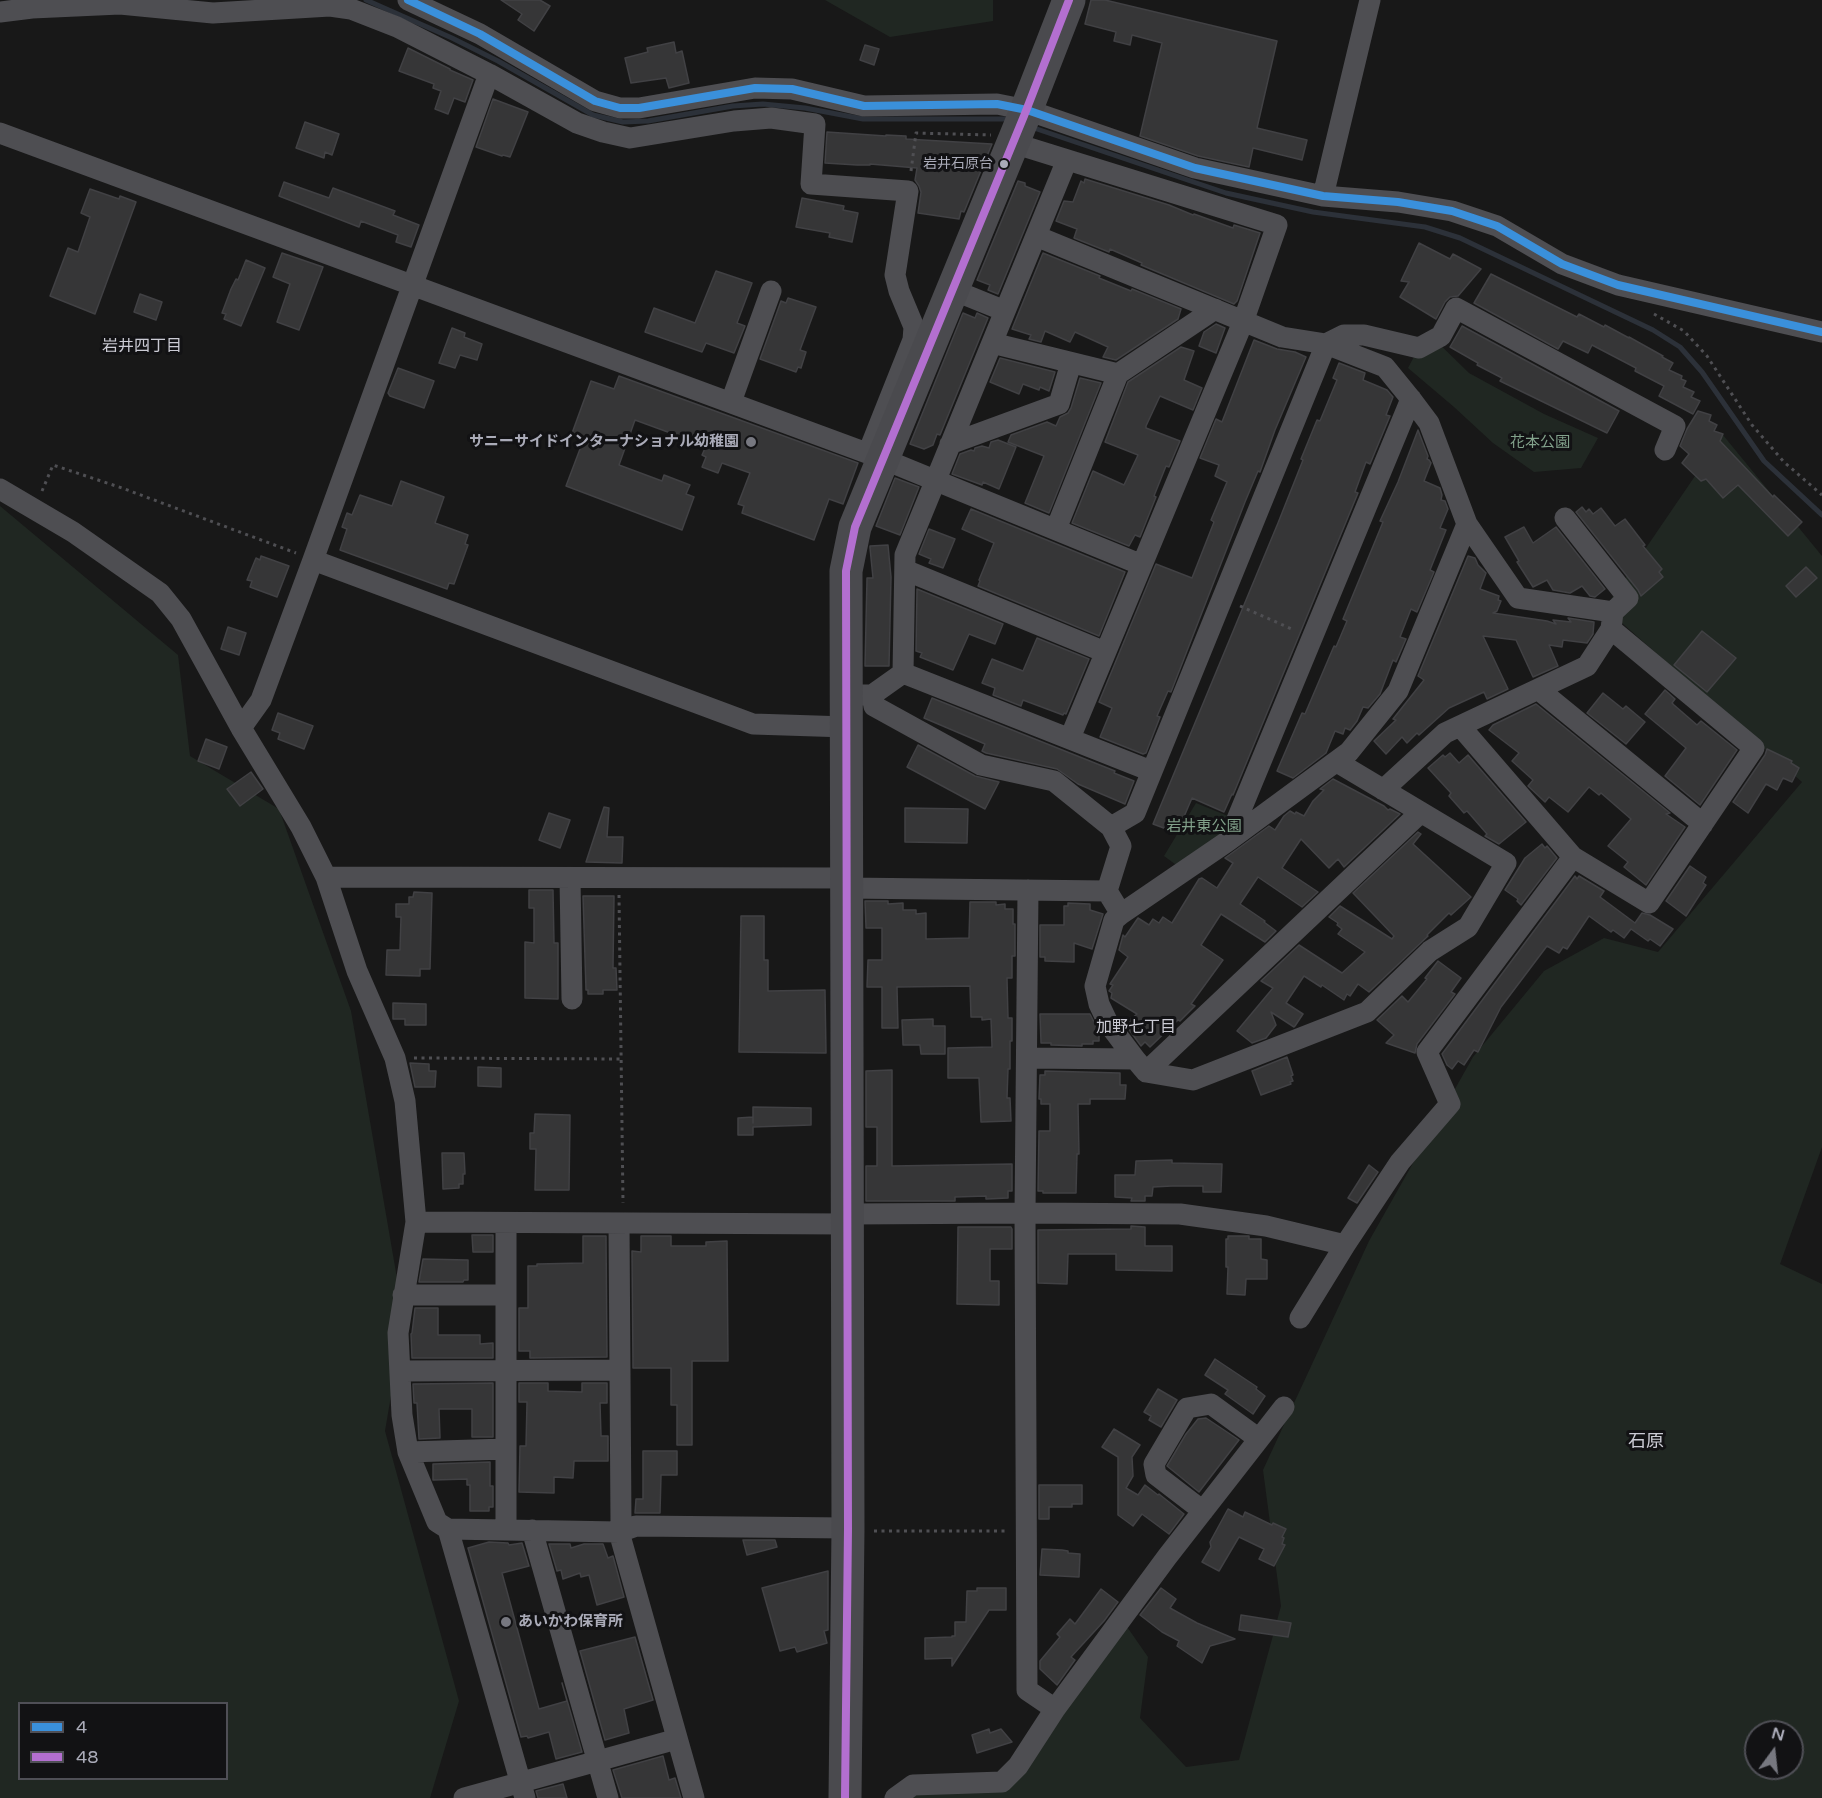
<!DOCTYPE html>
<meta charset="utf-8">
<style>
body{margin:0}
#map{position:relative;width:1822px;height:1798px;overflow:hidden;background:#181818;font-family:"Varela Round",sans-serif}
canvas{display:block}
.legend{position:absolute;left:18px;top:1702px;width:210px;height:78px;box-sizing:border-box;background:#121214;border:2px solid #4f4f56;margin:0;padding:8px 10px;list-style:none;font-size:18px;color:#aaabb8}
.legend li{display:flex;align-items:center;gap:12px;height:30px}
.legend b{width:30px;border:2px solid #4f4f56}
.north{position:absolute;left:1744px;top:1720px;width:60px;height:60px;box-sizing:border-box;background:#121214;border:2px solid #4f4f56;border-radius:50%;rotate:15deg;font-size:16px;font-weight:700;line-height:24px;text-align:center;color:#aaabb8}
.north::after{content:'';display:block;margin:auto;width:21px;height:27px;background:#777880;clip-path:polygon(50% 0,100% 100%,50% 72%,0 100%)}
</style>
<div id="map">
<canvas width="1822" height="1798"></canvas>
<ul class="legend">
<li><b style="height:8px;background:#3a90db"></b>4</li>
<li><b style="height:8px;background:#b36fd0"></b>48</li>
</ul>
<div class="north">N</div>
</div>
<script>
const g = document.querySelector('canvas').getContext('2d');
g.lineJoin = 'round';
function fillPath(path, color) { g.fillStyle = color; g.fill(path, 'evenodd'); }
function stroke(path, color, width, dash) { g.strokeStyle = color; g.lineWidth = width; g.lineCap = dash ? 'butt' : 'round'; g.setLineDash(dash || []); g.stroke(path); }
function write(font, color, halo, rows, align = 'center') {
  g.font = font + ' "Varela Round","Noto Sans JP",sans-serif'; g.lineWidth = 6; g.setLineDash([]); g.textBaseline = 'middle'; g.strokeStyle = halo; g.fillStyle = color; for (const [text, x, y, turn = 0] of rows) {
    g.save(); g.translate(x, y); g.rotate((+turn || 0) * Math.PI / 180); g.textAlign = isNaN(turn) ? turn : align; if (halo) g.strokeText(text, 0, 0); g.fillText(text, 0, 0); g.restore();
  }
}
const green = new Path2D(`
 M825 0H993V21L890 37Z
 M1427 332 1469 373 1544 414 1598 438 1581 468 1534 472 1493 443 1454 407 1408 368Z
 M1723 435 1822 556V1147L1780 1264 1822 1284V1798H910L921 1791 1005 1776 1116 1611 1148 1657 1140 1718 1186 1767 1239 1760 1281 1606 1263 1470 1369 1241 1473 1057 1544 971 1604 938 1658 952 1802 782 1605 608ZM1756 1732H1792V1768H1756Z
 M0 506 178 655 190 756 279 809 351 1011 404 1319 385 1431 459 1701 430 1798H0ZM20 1704H226V1778H20Z
 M1196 803 1228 816 1221 840 1179 867 1164 856Z`);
const stream = new Path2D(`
 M366 0 452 38 498 61 593 115 623 122 648 121 733 106 763 104 805 108 863 119H1007L1011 121
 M1031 127 1226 193 1313 212 1425 227 1460 238 1653 330 1680 347 1702 372 1764 461 1822 515`);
const building = new Path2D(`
 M501 0H540L550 6 534 31 518 20 522 14Z
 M1091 0H1105L1277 41 1257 128 1307 140 1302 160 1253 148 1249 167 1198 156 1140 136 1162 43 1132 35 1130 45 1114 41 1116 32 1085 24Z
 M674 42 676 53 682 51 689 83 669 88 666 78 631 83 625 58 648 52 647 48Z
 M865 45 879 49 874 65 860 60Z
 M408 48 450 69V70L473 80 465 102 454 98 448 114 435 109 441 91 433 88 434 84 399 71Z
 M493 99 528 112 510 157 503 155 502 156 476 147Z
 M305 122 339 134 332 155 325 152 324 158 296 148Z
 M827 132 886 136V135L906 136V139L992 144 964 212 961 211 959 219 918 213 921 192 919 186 915 180 917 168 870 164V165H857L825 163Z
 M1085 179 1169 205 1193 215 1194 214 1233 228 1234 225 1260 233 1237 301 1234 304 1141 265 1142 263 1110 249 1109 252 1074 238 1077 229 1056 221 1064 201 1073 202 1081 181 1084 183Z
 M1018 181 1025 183V186L1040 192 998 294 988 290 990 285 977 280Z
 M284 182 329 198 333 188 395 211 393 215 419 225 411 247 396 242 398 235 361 221 359 227 279 196Z
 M90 189 119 199 120 196 136 202 95 314 50 296 68 248 78 252 90 217 81 213Z
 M802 198 844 206 843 210 858 213 852 242 829 237 830 233 796 227Z
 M1419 243 1450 259 1453 254 1481 269 1458 296 1450 297 1445 302 1436 319 1400 297 1409 282 1401 281Z
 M282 253 323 267 299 330 277 322 290 284 273 277Z
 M1043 253 1100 276 1099 278 1131 291 1132 289 1181 309 1178 319 1116 360 1103 357 1108 347 1075 332 1070 342 1045 331 1041 342 1029 339 1031 335 1012 329Z
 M246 260 265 268 241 326 224 319 226 314 222 313 231 289 236 279 238 280Z
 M716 271 752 283 737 323 745 326 734 353 706 343 702 352 645 332 654 308 695 323Z
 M1491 274 1577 317 1579 314 1604 327 1605 325 1629 338V337L1663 356 1662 357 1673 363 1669 370 1682 376 1681 379 1686 381 1683 387 1694 392 1691 397 1700 401 1693 414 1659 396 1664 386 1635 371 1636 368 1592 345 1588 353 1563 341 1558 349 1474 303Z
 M140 294 162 302 156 320 134 312Z
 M788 298 816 307 800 350 806 352 801 368 798 367 796 372 760 359 781 301 786 303Z
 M963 313 975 318 977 313 988 318 940 435 937 434 933 445 924 449 910 444Z
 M1216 324 1225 328 1216 353 1199 346 1204 332Z
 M1462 326 1619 411 1607 433 1500 381 1502 378 1477 365 1478 363 1450 347Z
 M452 328 465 333 464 337 482 344 477 360 460 355 455 368 439 363Z
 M1254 340 1277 349 1295 352 1306 357 1275 430 1260 472 1258 471 1245 502 1171 692 1168 691 1157 716 1160 717 1146 753 1143 754 1100 737 1112 708 1099 702 1156 564 1192 578 1214 522 1211 520 1227 482 1215 476 1219 465 1200 458 1216 419 1222 422Z
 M1181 347 1194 351 1184 380 1202 388 1193 410 1160 396 1146 426V428L1180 441 1169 467 1166 466 1154 496 1156 497 1140 537 1135 535 1129 546 1072 523 1093 471 1124 485 1138 455 1105 442 1128 382Z
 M1000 358 1055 372 1049 391 1040 387 1039 390 1023 384 1019 394 990 382Z
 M1339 363 1365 373 1363 380 1387 390 1393 397 1386 415 1390 416 1370 464 1366 462 1355 492 1358 493 1233 795 1232 794 1224 812 1192 798 1177 833 1153 824 1278 523 1303 460 1301 459 1317 420 1320 421 1337 380 1333 378Z
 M398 368 434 381 424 408 390 396 388 393Z
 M619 376 858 463 843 504 829 499 814 540 742 513 744 506 738 504 750 473 722 463 718 473 702 467 706 457 702 455 706 446 635 420 619 465 662 481 664 475 690 485 686 494 694 497 682 530 566 486 583 441 571 436 591 381 614 389Z
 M1080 378 1101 383 1049 513 1025 503 1044 456 1008 442 1011 435 1047 422 1056 426 1060 417 1068 413 1071 408Z
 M1698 411 1711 415 1709 421 1717 425 1714 431 1723 434 1720 441 1773 497 1774 495 1802 522 1788 536 1738 485 1723 498 1706 479 1701 481 1682 463 1689 454 1680 446 1687 429Z
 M1418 430 1428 456 1427 459 1429 460 1431 463 1424 481 1440 488 1442 495 1441 500 1445 501 1448 509 1440 528 1446 530 1430 570 1434 572 1417 612 1411 609 1400 637 1406 639 1396 662 1393 660 1380 694 1368 708 1363 707 1357 721 1350 730 1345 728 1343 734 1335 731 1326 753 1293 778 1277 771 1302 713 1305 714 1334 646 1336 647 1347 621 1343 619 1383 522 1380 521 1398 482Z
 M998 440 1016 447 999 489 983 482 982 485 952 474 960 454 971 450 974 451 975 448 982 446 989 448 991 442Z
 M895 478 919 487 900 535 876 526Z
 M401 481 444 497 435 523 468 535 465 544 468 545 454 584 449 583 447 589 340 550 347 529 342 527 347 513 352 515 360 495 392 506Z
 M1582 507 1586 512 1589 509 1593 514 1601 508 1615 526 1625 519 1645 545 1643 546 1662 569 1659 572 1663 577 1641 596 1638 590 1576 512Z
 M971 509 1125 572 1099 636 978 586 980 581 979 580 994 543 962 529Z
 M1524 527 1533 543 1556 527 1605 589 1595 597 1590 596 1582 586 1570 593 1553 590 1547 580 1533 587 1517 562 1519 561 1505 537Z
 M929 529 955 539 943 568 929 563 931 559 919 554Z
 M888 545 891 577 889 666H865L867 578H873L870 548V546Z
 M261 556 289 566 277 597 250 587 252 581 247 580 256 558 260 560Z
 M1468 556 1475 558 1478 565 1486 573 1480 589 1499 596 1498 600 1501 601 1497 611 1493 613 1547 621 1556 624 1553 620 1571 622 1568 618 1594 622 1593 634 1587 643 1563 640 1562 647 1549 645 1558 666 1533 677 1516 640 1483 636 1508 689 1487 699 1484 692 1449 708 1419 735 1417 733 1407 743 1402 737 1386 754 1374 741 1396 720 1393 719 1424 680 1418 676Z
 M1806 567 1817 578 1796 597 1786 586Z
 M917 589 1003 624 995 644 969 634 953 670 920 657 922 653 916 651Z
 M228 627 246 633 239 655 221 649Z
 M1702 631 1736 658 1707 692 1674 665Z
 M1037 638 1089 659 1066 714 1064 713 1063 715 1023 700 1021 706 993 695 995 688 982 683 992 659 1023 671Z
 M1665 690 1675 699 1672 703 1674 705 1697 725 1701 721 1737 750 1700 805 1665 776 1686 748 1645 714Z
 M1603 693 1623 709 1626 706 1645 722 1626 744 1587 713Z
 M932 698 1115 771 1114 773 1134 781 1125 804 1078 784 1057 769 986 753 982 751 985 744 924 718Z
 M1536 704 1670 813 1666 814 1685 827 1646 885 1624 867 1628 862 1608 846 1631 819 1601 793 1599 795 1589 787 1568 812 1549 797 1545 802 1528 786 1533 780 1512 761 1519 753 1489 730 1493 725Z
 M278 713 313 726 304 749 278 739 280 733 272 730Z
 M206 739 227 747 219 769 198 761Z
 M918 745 975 776 999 782 985 809 907 767Z
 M1767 749 1792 761 1791 763 1799 768 1792 782 1783 778 1777 790 1766 784 1748 813 1733 802 1765 755Z
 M1450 753 1459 763 1468 755 1526 822 1499 844 1485 836 1487 834 1467 811 1464 813 1449 796 1451 793 1428 768 1443 755 1445 757Z
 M251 772 263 789 240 806 227 789Z
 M1333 779 1384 806 1388 810 1390 809 1400 814 1344 867 1338 859 1329 868 1301 839 1282 868 1318 892 1302 907 1258 877 1240 904 1265 921 1264 922 1276 931 1265 942 1221 914 1201 945 1223 960 1191 1004 1195 1006 1180 1021 1178 1020 1150 1047 1145 1042 1141 1046 1125 1024 1137 1014 1111 998 1112 993 1109 991 1113 985 1110 984 1128 957 1119 950 1123 935 1125 937 1138 918 1149 925 1153 919 1159 923 1163 917 1172 923 1199 879 1202 878 1217 888 1233 863 1225 858 1269 826 1275 830 1284 816 1290 811 1295 814 1296 812 1304 816 1313 801 1324 790 1320 789Z
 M604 807 609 808 607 837H623L622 863 586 862Z
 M905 808 968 809 967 843 905 842Z
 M549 813 570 820 560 848 539 840Z
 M1418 832 1421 834 1413 844 1471 897 1451 915 1449 913 1427 935 1428 936 1369 992 1358 984 1350 996 1347 994 1344 1000 1322 985 1321 987 1304 976 1286 1003 1303 1014 1295 1026 1294 1027 1271 1012 1276 1025 1266 1038 1252 1043 1237 1031 1273 988 1261 981 1299 945 1342 973 1365 952 1338 934 1342 929 1337 925 1338 923 1329 917 1340 906 1392 939 1394 936 1353 893Z
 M1542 844 1545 848 1547 846 1557 858 1521 905 1517 901 1518 899 1505 890 1525 858Z
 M1690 866 1706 877 1703 883 1706 885 1686 916 1666 901Z
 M1575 876 1577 879 1579 876 1604 891 1600 897 1635 923 1642 913 1650 915 1673 929 1660 946 1650 939 1648 941 1631 929 1624 938 1613 930 1611 932 1589 916 1567 949 1563 947 1559 953 1547 946 1501 1007 1478 1052 1474 1050 1464 1065 1458 1061 1452 1069 1447 1065 1442 1054Z
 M529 890H553L554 943H558V999L525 998V942L534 943V908H529Z
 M414 892 432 893 430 969H420V976L386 975 387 950H400L401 917H396V904H409V897H413Z
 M583 896H614L613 968H616L617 990H603V994H588V990H586Z
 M865 901H888V904L903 903V910H916V914L926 913V939L969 938 970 902H996V905L1005 904V909H1013V924H1015V956H1012V978H1007L1008 1018H1012V1041H1010V1069H1008L1007 1098H1010L1011 1121 981 1122 979 1078H948V1048L992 1047 991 1019 982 1020V1017H971L970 986 897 987 898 1028H882V987H867L868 960H882V928H866Z
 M1068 903 1090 904V910L1103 914 1092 949 1074 943V962L1045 961V957H1040V925H1064V906H1068Z
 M741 916H764V960H768V991L825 990 826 1053 739 1052Z
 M1438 961 1461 978 1451 992 1455 994 1417 1044 1415 1053 1386 1043 1394 1035 1377 1020 1402 996 1408 1002 1427 979 1425 978Z
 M393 1003 426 1004V1025H405V1019H393Z
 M1040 1014H1090L1099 1032V1041H1093V1044H1082V1046L1051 1045V1043H1041Z
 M933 1019V1026H945V1054H921L920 1045H903L902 1020Z
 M1287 1057 1293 1075 1291 1076 1293 1081 1290 1082 1291 1084 1261 1095 1252 1071Z
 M410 1063 429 1064V1071H436L435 1087H415Z
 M478 1067 501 1068V1087L478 1086Z
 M892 1070V1166L1012 1164V1191H1008V1198L986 1199V1196L955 1197V1201H866V1166H877V1127H866V1071Z
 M1045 1071 1120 1073V1085H1126L1125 1099H1090V1104H1078L1079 1154H1077L1076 1193H1043V1191H1038L1039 1131H1050V1104H1041V1099H1039L1040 1075H1045Z
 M753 1107 811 1108V1125L753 1127V1135H738V1118L753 1117V1123Z
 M535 1114 570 1115 569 1190H535L536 1149H530V1133H534Z
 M442 1153H464L465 1174H463V1184H459V1188L443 1189Z
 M1172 1160V1163L1222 1164 1221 1192H1203V1186H1172L1153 1187 1152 1196H1145V1201H1131L1132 1198 1115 1197V1175H1135L1136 1161Z
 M1369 1165 1378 1172 1357 1203 1348 1198Z
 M1131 1226 1145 1227V1246H1172V1271L1116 1270V1254H1068L1067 1284 1038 1283V1230L1131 1229Z
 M958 1227H1011L1012 1229V1249H990V1281H999V1305L957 1304Z
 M472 1235H493V1252H473Z
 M583 1236H606L607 1357 530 1358V1351H519V1308H528V1266H537V1264L583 1263Z
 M641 1236H671V1246H706V1242L727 1241 728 1361H692V1445H677V1405H671V1368H633L632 1251 641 1252Z
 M1228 1236H1249V1239H1261V1259L1267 1260V1279H1246L1245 1295 1227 1294 1228 1267H1226V1239H1228Z
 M423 1259 468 1260V1280H464L463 1282H419Z
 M415 1308H438V1335H480V1344L493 1343V1358H412L411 1334 412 1333Z
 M1215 1359 1257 1387 1256 1389 1265 1396 1253 1414 1225 1394 1228 1390 1205 1375Z
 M493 1383V1437H472V1409H439L440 1438 419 1439 417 1403H414L413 1384Z
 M519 1383H548V1391L582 1392V1383H607V1403H600L601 1436H608V1461H574L573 1478 554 1477V1493L519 1492 520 1446H526L527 1402H519Z
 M1158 1389 1177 1400 1161 1427 1149 1420 1151 1416 1144 1412Z
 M1206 1418 1239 1440 1199 1492 1167 1466 1186 1434 1198 1419Z
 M1114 1429 1140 1445 1132 1457 1133 1476 1126 1488 1138 1495 1145 1485 1158 1495 1159 1494 1184 1514 1169 1534 1142 1514 1133 1526 1118 1515V1457L1102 1447Z
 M643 1451H677V1475H661L660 1513H635L636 1499H643Z
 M490 1462V1486H493V1507H489V1511H470V1485H467V1479L433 1480V1464Z
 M1039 1485H1082V1504H1072V1507H1049V1519H1039Z
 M1228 1509 1243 1517 1245 1512 1272 1525 1273 1523 1286 1529 1282 1537 1284 1538 1282 1544 1285 1545 1274 1566 1259 1559 1264 1549 1239 1537 1219 1571 1202 1562 1211 1547 1210 1542Z
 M743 1540H775L777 1547 747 1555Z
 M489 1542 508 1543 509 1545 522 1543 529 1566 502 1573 539 1709 567 1701 562 1683 582 1752 556 1759 549 1732 528 1738 527 1736 521 1737 468 1548Z
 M549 1544H570L571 1548 584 1544H603L608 1558 613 1556 624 1597 597 1605 589 1575 581 1577 580 1573 563 1579 561 1570 557 1571Z
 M1042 1549 1062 1550 1068 1551V1553L1080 1554 1079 1577 1040 1575Z
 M828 1571V1630L824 1631 827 1643 797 1652 795 1647 780 1651 762 1588Z
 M977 1588H1006V1610H989L952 1666V1658L925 1659V1638L952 1637V1636H955V1622H966L967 1591H977Z
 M1161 1588 1176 1599 1170 1608 1197 1623 1235 1639 1210 1646 1202 1663 1177 1646 1179 1641 1162 1632 1140 1615Z
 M1101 1589 1118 1602 1104 1621 1071 1657 1075 1660 1057 1685 1040 1669V1661L1060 1637 1057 1634 1070 1619 1075 1624Z
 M1241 1615 1291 1623 1288 1637 1239 1630Z
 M635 1637 653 1700 624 1709 629 1733 605 1740 580 1651Z
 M989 1729 990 1733 1001 1729 1012 1742 977 1753 972 1735Z
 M663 1756 669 1780 675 1778 681 1798H622L613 1770Z
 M563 1784 567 1798H538L536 1791Z`);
const path = new Path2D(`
 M911 171 916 133 991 135
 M1654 314 1684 331 1707 356 1752 425 1784 462 1822 495
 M42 491 53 465 122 488 296 553
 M1240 606 1294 630
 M619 895 623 1203
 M414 1058 621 1059
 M874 1531H1009`);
const minor = new Path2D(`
 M408 0 480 34 595 101 620 108H639L755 88 792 89 864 106 997 104 1027 110 1195 168 1323 196 1398 202 1452 211 1497 226 1562 264 1618 285 1822 332
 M0 12 32 8 120 4 213 13 330 6 351 9 397 27 489 74 577 123 603 132 630 138 734 121 771 118 815 124 811 184 908 191 895 275 899 291 914 327 913 340 868 453
 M0 133 883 459 1142 565
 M1013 143 1277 225 1243 322 1070 738
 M1323 196 1370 0
 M1036 236 1282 337 1326 344 1385 367 1411 399 1429 423 1467 524 1518 598 1613 612
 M953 290 1005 311
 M992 343 1118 374 1215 309
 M731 402 771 291
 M950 444 1059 404 1071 363
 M0 489 73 532 160 593 181 619 241 728 301 827 326 877 357 971 395 1058 405 1101 416 1222 398 1333 402 1415 408 1452 437 1522 448 1529 619 1532 636 1526 848 1528
 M1056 529 1118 374
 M313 560 753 724 847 727
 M905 570 1105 652
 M903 673 905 555 1067 160
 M1538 689 1703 824
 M860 695H872L903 673 1151 771
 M872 695 874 706 981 765 1054 781 1111 827 1121 846 1107 891 1121 914
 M1460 726 1573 857 1649 903 1754 748 1611 629
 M241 728 261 700 313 560 489 74
 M1337 762 1506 863 1468 927 1430 951 1367 1012 1193 1080 1146 1072 1135 1059 1108 1023 1099 1004 1095 986 1114 920 1121 914 1228 841 1349 752 1398 691 1467 524
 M1383 790 1445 733 1587 666 1611 629 1613 612 1628 598 1565 518
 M1111 827 1135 813 1326 344 1344 335H1364L1419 348 1441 336 1456 308 1675 426 1665 450
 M1228 841 1411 399
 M326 877 847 878
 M570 878 572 999
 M847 888 1107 891
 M1028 890 1025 1213 1027 1690 1055 1709
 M1027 1058 1135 1059
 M1146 1072 1421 812
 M848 1214 1025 1213 1180 1214 1266 1226 1345 1245
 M416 1222 849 1224
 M506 1223V1530
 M619 1224 621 1524 619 1532 694 1798
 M403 1295H506
 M1300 1318 1345 1245 1400 1162 1450 1104 1427 1052 1573 857
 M400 1371 619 1370
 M408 1452 506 1449
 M1203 1511 1156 1475 1154 1464 1187 1408 1211 1404 1259 1439
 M448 1529 525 1798
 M532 1530 608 1798
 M464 1798 677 1739
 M895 1798 913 1785 1002 1782 1018 1766 1055 1709 1167 1557 1284 1407`);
const primary = new Path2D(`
 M845 1798 848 1528 846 571 855 527 1024 116 1069 0`);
const bus1 = new Path2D(`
 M408 0 480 34 595 101 620 108H639L755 88 792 89 864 106 997 104 1027 110 1195 168 1323 196 1398 202 1452 211 1497 226 1562 264 1618 285 1822 332`);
const bus2 = new Path2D(`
 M845 1798 848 1528 846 571 855 527 1024 116 1069 0`);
const markers = [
 [1004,164,5,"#aaabb8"],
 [751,442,6,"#777880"],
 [506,1622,6,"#777880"]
];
const busNames = [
 ["岩井石原台",993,164]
];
const poiNames = [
 ["サニーサイドインターナショナル幼稚園",739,442],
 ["あいかわ保育所",518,1622,"left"]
];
const parkNames = [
 ["花本公園",1540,443],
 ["岩井東公園",1204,827]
];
const neighbourhoodNames = [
 ["岩井四丁目",142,347],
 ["加野七丁目",1136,1028]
];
const quarterNames = [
 ["石原",1646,1442]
];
fillPath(green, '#202722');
stroke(stream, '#2c3139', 5);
fillPath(building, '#363637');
stroke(building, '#414144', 1.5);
stroke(path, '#4f4f53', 3, [3, 4.5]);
stroke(minor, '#4e4e52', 21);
stroke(primary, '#4a4a4e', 33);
stroke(bus1, '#3a90db', 8);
stroke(bus2, '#b36fd0', 8);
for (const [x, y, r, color] of markers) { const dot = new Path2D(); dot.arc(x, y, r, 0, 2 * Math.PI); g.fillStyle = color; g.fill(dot); stroke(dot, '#121214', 2); }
write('14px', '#aaabb8', '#121214', busNames, 'right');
write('bold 15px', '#aaabb8', '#121214', poiNames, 'right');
write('15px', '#82a18b', '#121214', parkNames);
write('16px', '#cbcbd4', '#121214', neighbourhoodNames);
write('18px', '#cbcbd4', '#121214', quarterNames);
</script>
